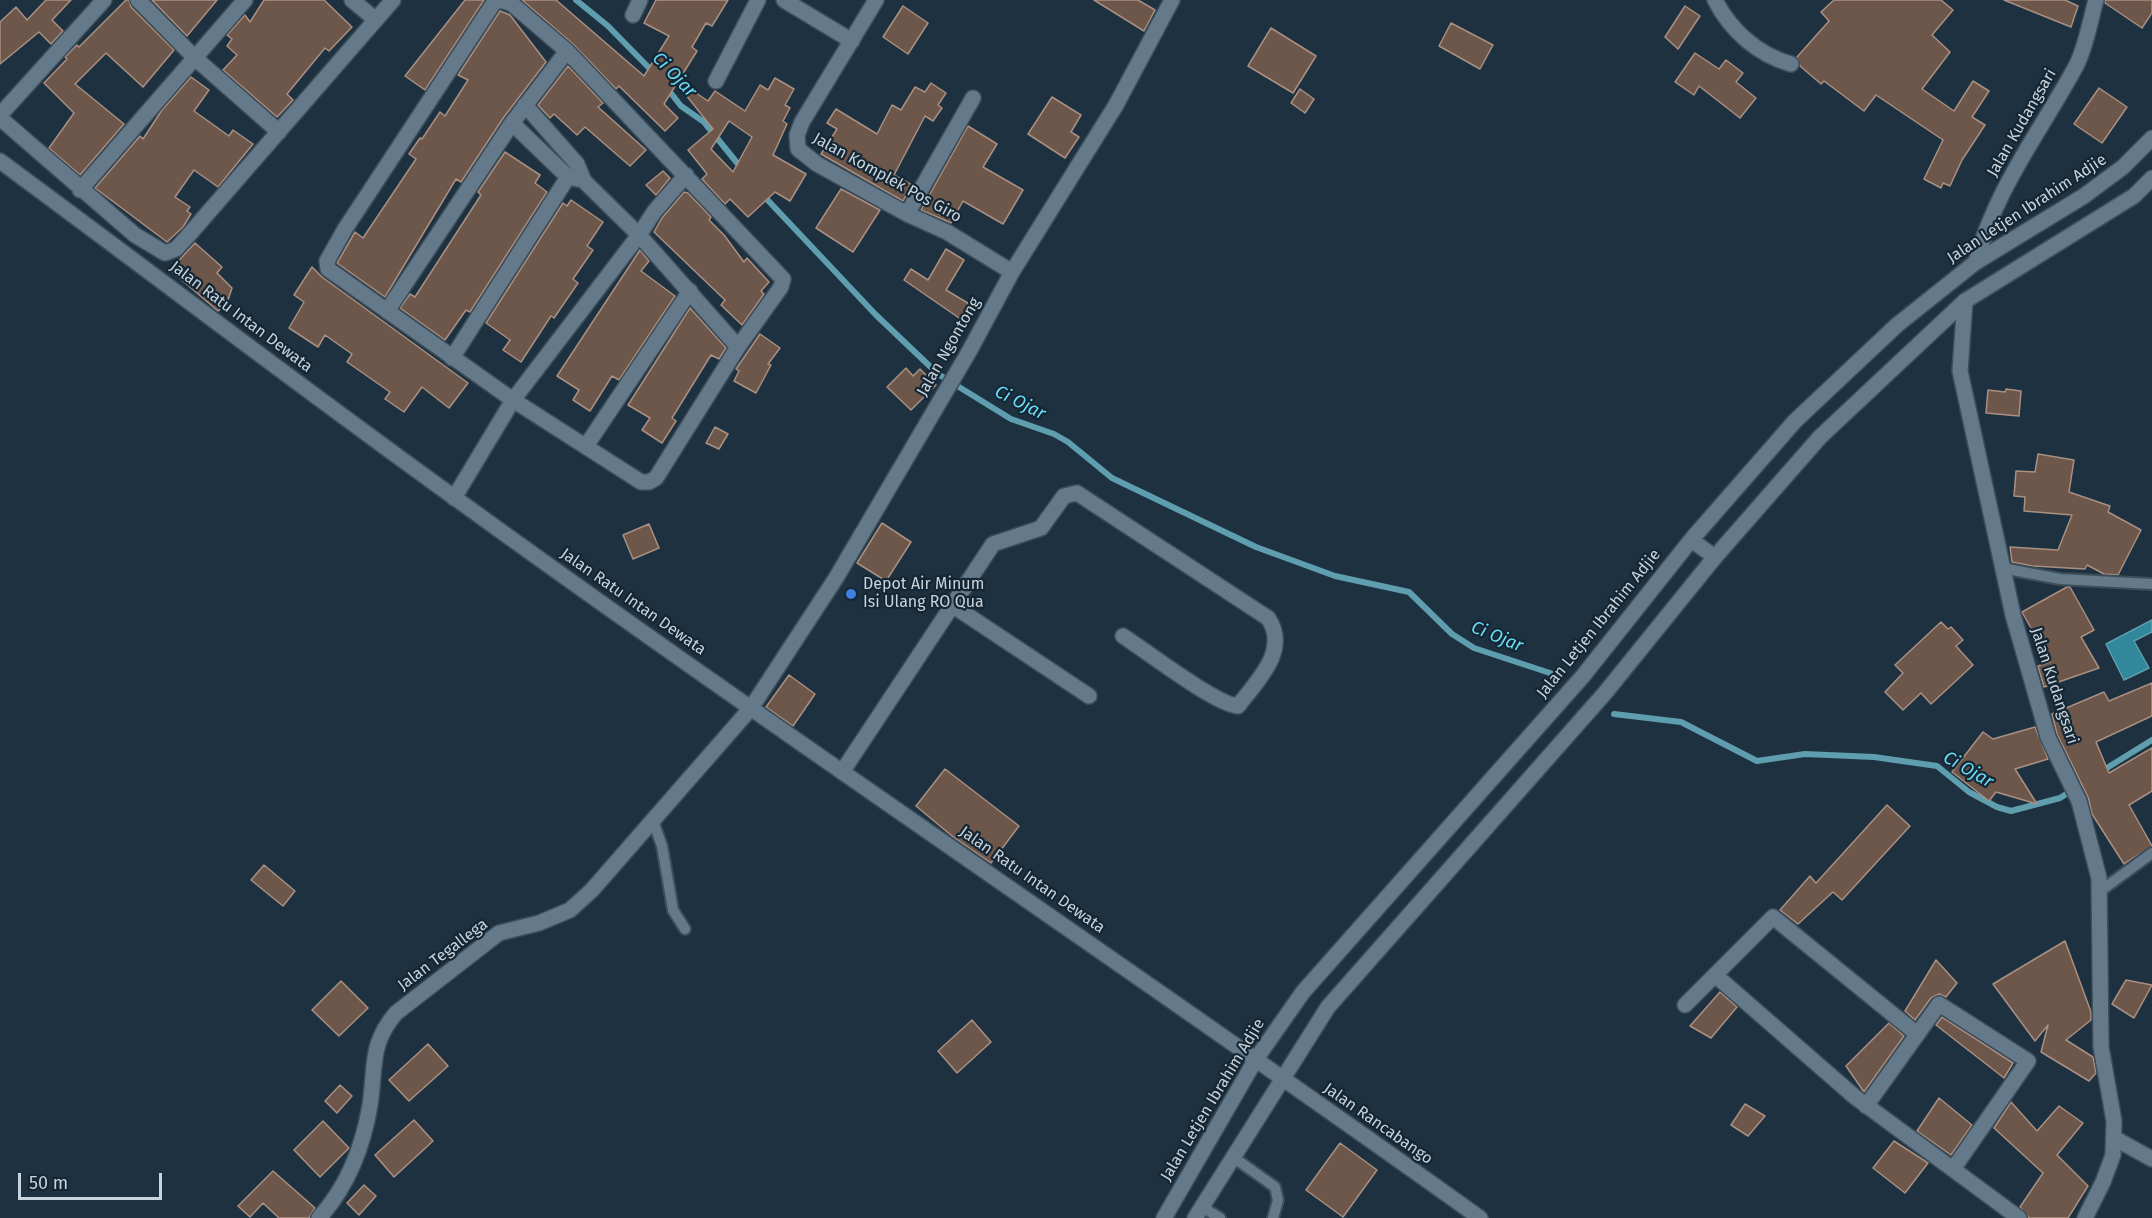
<!DOCTYPE html>
<style>
body{margin:0}
#map{position:relative;width:2152px;height:1218px;overflow:hidden;background:#1e3140;font-family:"Fira Sans",sans-serif}
canvas{display:block}
.scale{position:absolute;left:18px;top:1173px;width:144px;height:27px;box-sizing:border-box;border:3px solid #c8d3dc;border-top:0;padding-left:8px;font-size:18px;line-height:21px;white-space:nowrap;color:#c8d3dc;-webkit-text-stroke:4px #152735;paint-order:stroke}
</style>
<div id="map">
<canvas width="2152" height="1218"></canvas>
<div class="scale">50 m</div>
</div>
<script>
const g = document.querySelector('canvas').getContext('2d');
g.lineJoin = 'round';
function fillPath(path, color) { g.fillStyle = color; g.fill(path, 'evenodd'); }
function stroke(path, color, width, dash) { g.strokeStyle = color; g.lineWidth = width; g.lineCap = dash ? 'butt' : 'round'; g.setLineDash(dash || []); g.stroke(path); }
function write(font, color, halo, rows, align = 'center') {
  g.font = font + ' "Fira Sans",sans-serif'; g.lineWidth = 4.5; g.setLineDash([]); g.textBaseline = 'middle'; g.strokeStyle = halo; g.fillStyle = color; for (const [text, x, y, turn = 0] of rows) {
    g.save(); g.translate(x, y); g.rotate((+turn || 0) * Math.PI / 180); g.textAlign = isNaN(turn) ? turn : align; if (halo) g.strokeText(text, 0, 0); g.fillText(text, 0, 0); g.restore();
  }
}
const water = new Path2D(`
 M2152 620V632L2134 641 2149 668 2124 680 2106 644Z`);
const stream = new Path2D(`
 M576 0 608 26 653 72
 M666 87 681 106 704 122 742 169
 M761 193 876 315 938 374 1011 419 1054 434 1068 442 1112 478 1256 547 1335 576 1409 592 1452 634 1474 648 1556 675
 M1614 714 1681 722 1757 761 1805 754 1874 757 1937 766 1969 792 1997 807 2011 811 2060 798 2088 780
 M2102 771 2152 740`);
const building = new Path2D(`
 M46 0H71L52 20 63 31 51 44 39 32 0 64V22L16 7 27 20Z
 M126 0H129L131 7 174 50 143 87 106 53 75 84 124 124 80 175 49 148 74 113 44 83 67 59 65 57 77 45 79 47Z
 M152 0H217L187 36Z
 M264 0H324L352 27 329 51 325 48 287 94 293 100 277 117 223 70 237 55 227 46 232 39 227 35 245 15 250 22Z
 M465 0H484L425 90 405 76Z
 M522 0H556L644 76 669 36 644 23 656 0H728L712 26 706 23 692 47 697 51 664 104 678 118 665 131 619 86 616 89 573 44Z
 M1094 0H1138L1155 10 1144 31Z
 M1834 0H1941L1953 10 1932 35 1950 52 1922 89 1954 111 1973 81 1989 91 1972 117 1985 125 1962 160 1950 186 1943 183 1941 188 1924 179 1943 140 1876 95 1864 111 1824 81 1821 84 1800 66 1797 57 1829 21 1821 12Z
 M2004 0H2065L2078 6 2071 27Z
 M2105 0H2152V13L2142 28 2105 3Z
 M903 6 928 23 908 54 883 37Z
 M1685 6 1700 16 1678 49 1665 37Z
 M500 11 510 15 546 62 504 117 461 182 456 179 385 297 337 263 355 232 363 238 416 159 409 154 420 138 422 139 440 112 445 116 468 80 458 75Z
 M1451 23 1493 45 1480 69 1439 46Z
 M1271 28 1316 56 1293 93 1248 66Z
 M1695 53 1719 69 1726 60 1743 73 1736 82 1756 98 1740 118 1699 86 1694 95 1675 82Z
 M568 66 603 103 598 107 646 150 630 166 585 127 577 135 554 114 550 118 538 105Z
 M191 77 209 90 194 111 229 136 233 130 253 144 218 187 194 170 175 197 190 207 187 211 191 214 183 227 167 242 95 188 140 136 143 139 162 110Z
 M775 78 794 89 785 105 790 108 783 121 787 124 773 155 806 174 790 201 775 192 748 217 730 199 725 204 702 179 707 174 688 150 713 129 678 85 680 82 708 101 715 91 745 111 760 85 768 90ZM729 121 752 137 733 172 711 149Z
 M931 83 946 93 938 105 942 108 933 121 925 116 894 175 912 185 903 201 821 154 837 129 827 123 836 109 877 134 892 105 901 110 915 87 925 92Z
 M2099 88 2127 107 2102 143 2074 124Z
 M1300 89 1314 99 1305 113 1291 103Z
 M1052 97 1081 115 1071 132 1079 137 1065 158 1028 134Z
 M968 126 997 144 983 167 1023 190 1003 224 963 201 951 223 921 210Z
 M505 152 540 175 535 183 547 192 470 312 466 310 445 340 400 308 410 294 415 297 481 195 478 192Z
 M663 171 670 178 656 195 646 185Z
 M841 189 880 210 853 252 816 228Z
 M684 192 688 193 711 217 709 220 724 235 744 262 747 258 769 282 761 291 764 294 742 325 721 305 725 300 654 232 662 218Z
 M571 200 603 222 587 246 593 250 573 279 578 283 554 318 551 316 521 362 503 350 510 340 486 323 563 203 567 206Z
 M195 243 222 267 217 273 232 288 227 303 218 311 170 270Z
 M946 249 964 260 946 290 971 305 962 320 904 280 911 269 928 280Z
 M640 250 649 261 641 271 675 296 619 380 612 376 590 411 573 400 579 390 557 376Z
 M312 267 322 277 468 383 449 408 422 387 404 412 385 399 390 392 347 362 352 354 325 335 318 347 289 328 304 302 294 295Z
 M690 308 726 348 719 359 711 355 672 418 676 421 662 443 642 430 650 418 628 405Z
 M760 334 780 348 768 364 771 365 756 393 734 381 739 371 736 369Z
 M906 368 913 376 920 369 936 385 911 410 887 387Z
 M2006 389 2021 391 2019 416 1986 413 1988 390 2005 392Z
 M715 427 728 434 719 449 706 443Z
 M2038 454 2074 460 2069 492 2110 506 2108 512 2141 530 2118 575 2104 574 2087 565 2085 569 2033 566 2012 562 2010 547 2058 550 2072 515 2024 511 2025 497 2014 496 2016 471 2035 472Z
 M882 523 911 542 886 581 857 563Z
 M649 524 659 548 633 559 623 535Z
 M2067 587H2070L2094 630 2081 637 2099 668 2044 687 2038 666 2050 662 2022 612Z
 M1941 622 1948 629 1951 627 1963 640 1956 646 1973 665 1931 704 1921 693 1903 710 1885 692 1903 673 1895 665Z
 M789 675 815 694 793 726 766 707Z
 M2152 683V716L2096 742 2109 773 2152 748V791L2129 805 2152 846 2124 864 2092 814 2088 797 2057 734 2052 714 2104 692 2109 701Z
 M2035 727 2048 759 2015 769 2037 804 1996 792 1989 801 1952 772 1983 732 1993 739Z
 M945 769 1019 826 991 863 952 836 916 806Z
 M1887 805 1910 826 1842 900 1833 892 1798 924 1780 910 1810 876 1816 883Z
 M264 865 295 891 283 906 251 880Z
 M2065 941 2091 1012V1020L2066 1040 2093 1057 2096 1073 2089 1081 2041 1052 2048 1025 2035 1041 1993 984Z
 M1936 960 1957 983 1946 997 1939 994 1931 998 1915 1020 1905 1011Z
 M2126 980 2152 985 2134 1018 2112 1004Z
 M341 981 368 1008 339 1036 312 1010Z
 M1720 992 1737 1007 1711 1038 1690 1026Z
 M1942 1017 2013 1063 2004 1078 1936 1025Z
 M972 1020 991 1042 957 1073 938 1051Z
 M1889 1023 1904 1036 1864 1092 1846 1066Z
 M428 1044 448 1066 409 1101 389 1080Z
 M340 1085 352 1096 337 1113 325 1101Z
 M1939 1098 1972 1125 1951 1155 1917 1131Z
 M2011 1102 2037 1131 2059 1106 2083 1123 2057 1155 2088 1186 2068 1218H2029L2020 1207 2043 1173 1994 1128Z
 M1745 1104 1765 1116 1748 1136 1731 1125Z
 M414 1120 433 1141 394 1177 375 1155Z
 M323 1121 349 1148 320 1177 294 1150Z
 M1894 1141 1928 1163 1905 1193 1873 1168Z
 M1340 1143 1377 1170 1343 1217 1306 1190Z
 M273 1171 315 1208 309 1218H279L263 1203 250 1217 238 1206Z
 M364 1185 376 1196 359 1215 347 1203Z`);
const lane = new Path2D(`
 M2002 568 2060 579 2152 584
 M652 818 662 846 673 910 685 929
 M2099 892 2152 853
 M1233 1157 1275 1187 1278 1200 1273 1218
 M1202 1207 1220 1218`);
const street = new Path2D(`
 M138 0 195 58 279 132
 M352 0 376 20
 M784 0 852 41
 M876 0 802 122 797 135 798 149 817 164 907 214 947 232 1012 272
 M1715 0C1730 30 1758 55 1791 64
 M633 15 640 0
 M567 51 512 4 504 1H495L345 229 327 261 328 269 513 400 641 482H649L656 478 738 347
 M716 81 758 0
 M0 115 104 0
 M0 118 135 235 165 253 176 249 187 237 393 0
 M512 123 568 177 577 179
 M80 190 245 0
 M907 214 973 98
 M1976 262C1995 189 2041 131 2076 66 2086 47 2090 21 2096 0
 M1965 301 1960 371 2013 615 2048 737 2079 801 2099 878 2101 1047 2114 1121 2113 1155 2103 1182 2085 1218
 M387 311 512 123 567 51 783 279 781 287 738 347 639 235 654 212 686 175
 M452 358 568 177
 M586 446 690 291
 M454 498 513 400 639 235 584 181 577 164 525 105
 M952 605 1089 696
 M842 772 993 544 1041 528 1064 496 1077 493 1268 618C1290 650 1257 681 1238 706 1215 704 1146 651 1123 636
 M1715 975 1855 1097 2019 1218
 M1685 1005 1773 917 1917 1034
 M1866 1106 1939 1004 2028 1061 1953 1169
 M2114 1138 2152 1159
 M319 1218C348 1186 363 1147 370 1105 376 1066 369 1045 396 1013L499 933 539 923 570 910 592 890 751 708 836 578 970 350 1012 272 1116 105 1172 0`);
const secondary = new Path2D(`
 M0 161C152 273 302 388 455 498 793 743 1141 975 1480 1218
 M1691 540 1715 557
 M1164 1218 1256 1059 1303 992 1583 676 1691 540 1795 421 1897 325 1976 262 2084 196 2123 167 2152 138
 M1195 1218 1328 1007 1605 693 1715 557 1820 437 1965 301 2134 196 2152 178`);
const markers = [
 [851,594,6,"#3f7fe0"]
];
const streetNames = [
 ["Jalan Kudangsari",2022,123,-60],
 ["Jalan Komplek Pos Giro",887,178,29],
 ["Jalan Letjen Ibrahim Adjie",2027,209,-33],
 ["Jalan Ratu Intan Dewata",241,317,37],
 ["Jalan Ngontong",949,347,-60],
 ["Jalan Ratu Intan Dewata",633,602,35],
 ["Jalan Letjen Ibrahim Adjie",1599,624,-51],
 ["Jalan Kudangsari",2054,686,72],
 ["Jalan Ratu Intan Dewata",1032,880,35],
 ["Jalan Tegallega",443,955,-37],
 ["Jalan Letjen Ibrahim Adjie",1213,1100,-59],
 ["Jalan Rancabango",1378,1124,35]
];
const poiNames = [
 ["Depot Air Minum",863,585],
 ["Isi Ulang RO Qua",863,603]
];
const waterNames = [
 ["Ci Ojar",674,75,46],
 ["Ci Ojar",1020,403,27],
 ["Ci Ojar",1497,637,22],
 ["Ci Ojar",1968,770,30]
];
fillPath(water, '#30889a');
stroke(water, '#5e9eae', 1.5);
stroke(stream, '#5e9eae', 6);
fillPath(building, '#6d564a');
stroke(building, '#a99082', 1.5);
stroke(lane, '#3d4d59', 14);
stroke(street, '#3d4d59', 18);
stroke(secondary, '#3d4d59', 18);
stroke(lane, '#64798a', 10);
stroke(street, '#64798a', 15);
stroke(secondary, '#64798a', 15);
for (const [x, y, r, color] of markers) { const dot = new Path2D(); dot.arc(x, y, r, 0, 2 * Math.PI); g.fillStyle = color; g.fill(dot); stroke(dot, '#152735', 2); }
write('16px', '#c8d3dc', '#152735', streetNames);
write('16px', '#c8d3dc', '#152735', poiNames, 'left');
write('italic 18px', '#69ddf6', '#152735', waterNames);
</script>
